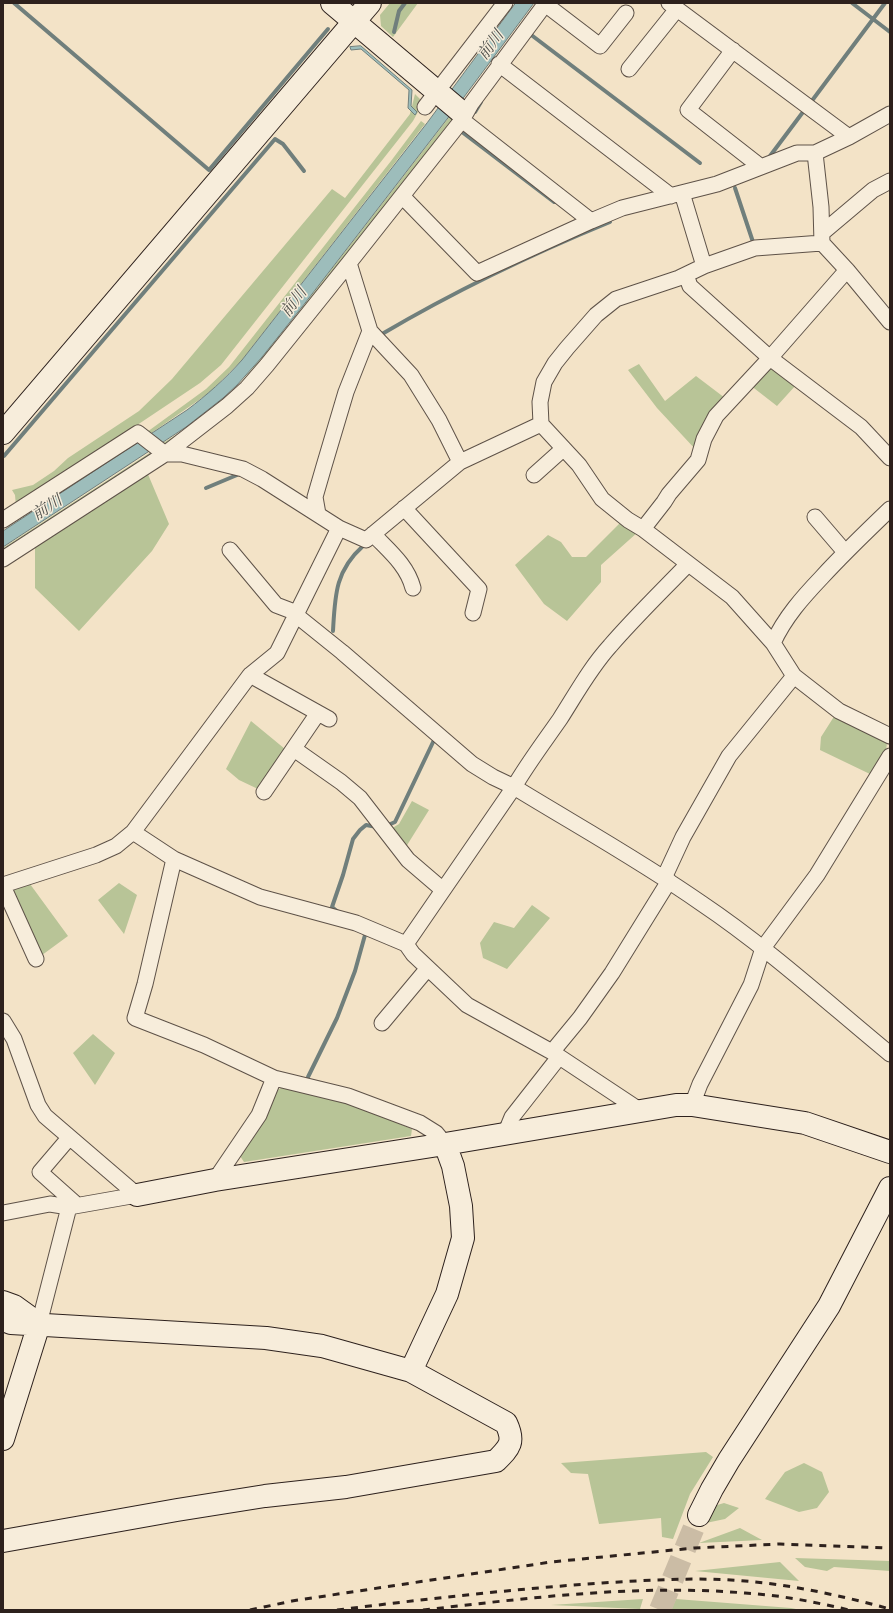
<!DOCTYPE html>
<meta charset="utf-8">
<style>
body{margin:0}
#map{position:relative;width:893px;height:1613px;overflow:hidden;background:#f3e3c7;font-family:"IM FELL English",serif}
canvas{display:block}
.frame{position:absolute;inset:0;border:4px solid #2d211d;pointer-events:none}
</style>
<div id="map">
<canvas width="893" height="1613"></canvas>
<div class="frame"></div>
</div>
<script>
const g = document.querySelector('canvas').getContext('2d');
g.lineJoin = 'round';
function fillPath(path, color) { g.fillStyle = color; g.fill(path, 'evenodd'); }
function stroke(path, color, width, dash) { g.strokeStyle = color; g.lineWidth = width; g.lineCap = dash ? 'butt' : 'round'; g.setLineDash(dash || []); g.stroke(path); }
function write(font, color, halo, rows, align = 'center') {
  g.font = font + ' "IM FELL English","Noto Serif JP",serif'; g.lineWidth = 3; g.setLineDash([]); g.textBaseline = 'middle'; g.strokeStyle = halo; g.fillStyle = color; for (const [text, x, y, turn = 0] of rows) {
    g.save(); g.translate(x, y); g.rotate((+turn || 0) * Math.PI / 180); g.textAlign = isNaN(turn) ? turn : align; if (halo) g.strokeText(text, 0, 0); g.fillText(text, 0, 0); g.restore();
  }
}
const green = new Path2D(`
 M390 3H418L393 37 381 26 380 15Z
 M415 94 420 99 419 110 413 121 221 365 200 383 16 506 15 495 12 490 33 485 54 471 68 458 139 411 172 379 332 189 345 198 410 114Z
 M450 116 452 119 449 123 341 263 237 392 166 446 163 443 187 428 238 386 291 322Z
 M421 121 425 124 242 360 209 393 150 434 147 432 206 389 229 367 391 161Z
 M639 364 665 401 696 376 725 398 696 450 657 408 628 370Z
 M770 366 796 385 777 406 750 385Z
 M151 452 154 453 3 552V548Z
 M147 472 169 524 152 551 79 631 35 588V545Z
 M620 523 638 532 601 565V582L567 621 544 604 515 565 548 535 561 542 572 557H586Z
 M835 715 887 742 886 753 872 775 820 750 821 737Z
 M251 721 285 749 258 789 239 780 226 769Z
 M412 801 429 810 404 850 389 830 399 824Z
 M119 883 137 895 124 934 98 900Z
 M30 884 68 936 38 958 10 889Z
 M532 905 550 918 507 969 483 958 480 943 494 922 514 928Z
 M93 1034 115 1053 95 1085 73 1053Z
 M285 1086 353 1105 412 1129 411 1136 244 1162 240 1156 264 1119 277 1090Z
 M706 1452 713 1457 690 1494 673 1539 662 1537 661 1518 599 1524 588 1474 571 1473 561 1463Z
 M804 1463 822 1472 829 1492 817 1508 799 1512 765 1499 785 1472Z
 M724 1503 739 1508 725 1519 701 1524 714 1506Z
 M740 1528 762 1540 699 1543Z
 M795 1558 890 1561V1571L834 1567 827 1571 805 1567Z
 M780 1562 799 1581 695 1571Z
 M643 1599 640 1609 551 1605Z
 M676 1599 791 1608 801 1610H671Z`);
const water = new Path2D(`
 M516 3H534L461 101 302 307 262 357 237 385 223 398 186 427 3 547V531L187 410C207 395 225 379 242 360L427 123Z
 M361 46 412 90 411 106 417 112 415 115 408 108 409 90 361 49 351 50 350 47Z`);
const stream = new Path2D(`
 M14 3 209 170 328 29
 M852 3 890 32
 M394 32 399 11 405 3
 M530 34 700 163
 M811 102 885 3
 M475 112 481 102
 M462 132 554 202
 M770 156 803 112
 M735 188 753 242
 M382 334C455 291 532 254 610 222
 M4 456 275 139 283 144 304 171
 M206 488 237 475
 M333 631C335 596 335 571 363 546
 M386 826 395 822 435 738
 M338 912 332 907 343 875 353 839 360 830 366 825 377 827
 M308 1077 337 1018 355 971 365 935`);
const secondaryTunnel = new Path2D(`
 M660 1610 699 1515`);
const street = new Path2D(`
 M669 3 849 137
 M545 4 600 46 626 13
 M733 50 688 110 761 167
 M499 64 671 196
 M629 69 677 9
 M425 107 505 3
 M462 120 591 221
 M815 153 821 207 822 243 847 270 890 322
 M682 193 704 266
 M402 196 477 273 591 221 622 208 717 184 797 153H815L849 137 890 114
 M822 233 873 190 890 181
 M822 243 755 248 704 266 679 278 616 299 596 315 567 348 555 363 544 382 540 402 541 424 579 465 602 499 628 520 643 529 732 597 773 643 794 676 839 711 890 736
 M349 263 370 331 411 375 439 420 460 462
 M686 275 690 286 770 358 861 427 890 458
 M534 475 563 449
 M404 508 479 589 473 613
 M318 514 315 497 324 466 346 392 370 331
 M815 517 845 552
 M3 520 138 433 165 454H182L243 469 262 479 339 528 366 540 460 462 541 424
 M643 529 664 502 669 494 698 460 704 439 716 416 770 358 847 270
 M373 534C389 551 407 565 413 588
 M230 550 276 605 297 613
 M3 559 165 454 227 406 247 388 267 365 349 263 462 120 471 104 546 3
 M296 615 342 652 472 764 493 777 514 787C576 825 641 861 701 903 768 948 828 1003 890 1054
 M773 643C785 617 803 597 822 577 844 553 867 531 890 509
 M250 675 329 719
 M294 749 341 782 360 798 408 860 443 890
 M264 792 318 713
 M133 832 174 859 260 897 356 923 406 944 413 954 467 1005 552 1052 641 1111
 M174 859 145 984 135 1018 204 1045 274 1078 348 1096 420 1123 436 1133 445 1144
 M664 878 683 837 729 756 794 676
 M3 885 96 855 116 846 133 832 250 675 277 653 339 528
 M3 886 36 959
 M406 944 514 787C528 763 544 742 560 719 576 694 590 668 610 646 635 617 662 591 688 564
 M3 1021 14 1039 38 1105 45 1116 137 1195
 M382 1023 428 968
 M552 1052 580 1018 612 973 669 881
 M692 1105 700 1084 751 985 763 948 817 875 890 756
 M505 1134 512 1117 559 1057
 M69 1138 40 1172 77 1205
 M215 1180 259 1115 274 1078
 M3 1213 50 1204 69 1207
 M39 1324 69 1207 137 1195`);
const secondary = new Path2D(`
 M332 3 460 111
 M3 433 370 3
 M137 1195 215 1180 445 1144 676 1105H692L805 1123 890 1152
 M3 1302 14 1306 39 1324
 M3 1320 11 1323 266 1338 322 1346 411 1371 506 1423C515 1442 510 1447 496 1461L346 1487 265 1496 177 1510 3 1541
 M411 1371 447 1294 463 1238 461 1206 453 1166 445 1144
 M3 1439 39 1324
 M699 1515 712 1489 729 1460 829 1306 890 1188`);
const rail = new Path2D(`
 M250 1610 292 1601 551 1562 694 1548 780 1544 890 1548
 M337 1610C426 1599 514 1589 602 1583 650 1580 697 1577 745 1581 793 1585 843 1596 890 1609
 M423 1610C529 1598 637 1584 745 1593 780 1595 815 1602 849 1610`);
const waterNames = [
 ["前川",492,46,-53],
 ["前川",295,303,-53],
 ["前川",48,509,-33]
];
fillPath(green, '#b8c497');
fillPath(water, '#9dbdbb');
stroke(water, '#707f7c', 1);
stroke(stream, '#707f7c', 4);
stroke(secondaryTunnel, '#cbbca5', 22, [22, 11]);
stroke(street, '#5e5248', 17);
stroke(secondary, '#2d211d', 24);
stroke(street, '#f7eddb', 15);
stroke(secondary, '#f7eddb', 22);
stroke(rail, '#2d211d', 3, [7, 7]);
write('italic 16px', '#4f504c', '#f7eddb', waterNames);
</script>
